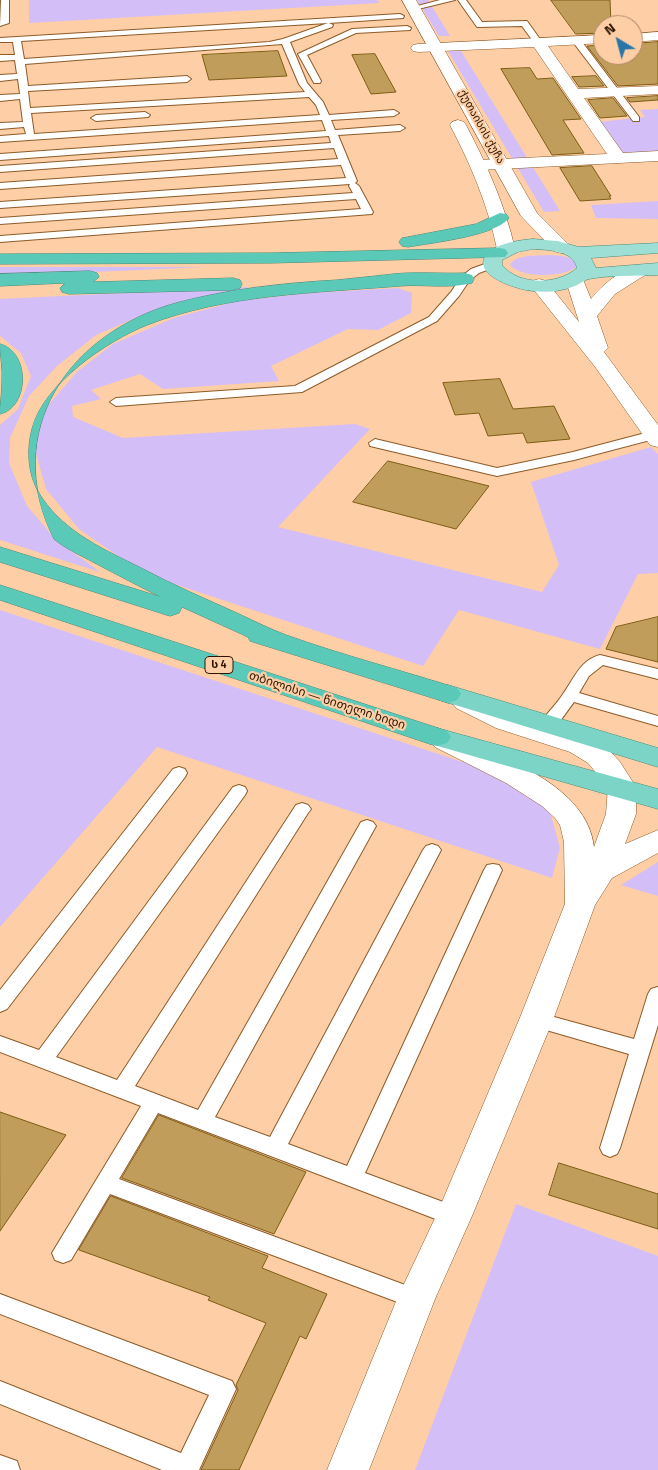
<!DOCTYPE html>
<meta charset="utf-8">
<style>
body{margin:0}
#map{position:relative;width:658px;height:1470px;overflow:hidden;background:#fecea6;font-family:"Titillium Web",sans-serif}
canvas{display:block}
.north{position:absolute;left:593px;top:15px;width:50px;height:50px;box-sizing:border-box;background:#fecea6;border:1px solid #aa8465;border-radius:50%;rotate:323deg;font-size:14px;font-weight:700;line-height:20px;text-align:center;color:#2c1603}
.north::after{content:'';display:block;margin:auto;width:18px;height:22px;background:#2975a8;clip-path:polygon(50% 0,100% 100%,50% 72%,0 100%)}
</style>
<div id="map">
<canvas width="658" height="1470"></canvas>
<div class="north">N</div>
</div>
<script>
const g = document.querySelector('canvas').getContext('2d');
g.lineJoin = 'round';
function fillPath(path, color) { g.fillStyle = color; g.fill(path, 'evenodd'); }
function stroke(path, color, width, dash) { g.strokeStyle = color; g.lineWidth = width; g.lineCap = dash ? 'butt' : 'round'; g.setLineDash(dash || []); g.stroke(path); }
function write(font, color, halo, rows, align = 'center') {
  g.font = font + ' "Titillium Web","Noto Sans Georgian",sans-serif'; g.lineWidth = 4.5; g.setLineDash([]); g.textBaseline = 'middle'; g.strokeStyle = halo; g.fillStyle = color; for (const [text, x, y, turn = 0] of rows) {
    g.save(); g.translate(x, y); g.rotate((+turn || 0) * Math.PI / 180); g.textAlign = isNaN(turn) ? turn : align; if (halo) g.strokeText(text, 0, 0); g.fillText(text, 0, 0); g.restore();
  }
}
const green = new Path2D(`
 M29 0H377L379 3 29 23Z
 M417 0H428L450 36H439Z
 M448 51H461L560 211 544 212Z
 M658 109V152L620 154 598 122 645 117 640 110Z
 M658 201V219L596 218 591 205Z
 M549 255C559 256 573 255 578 265 570 278 517 279 510 264 518 254 537 256 549 255Z
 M0 267H206L0 276Z
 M249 287 236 292 189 301 145 314 96 335 57 366 29 396 10 438 9 463 27 506 56 540 100 572 0 540V425L18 409 31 376 21 353 0 336V299Z
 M398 288 412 293 411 313 378 330 348 329 271 366 279 381 163 389 140 374 91 390 101 399 72 406 73 417 123 438 355 424 370 429 278 527 542 592 559 565 531 482 651 447 658 454V573L638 574 600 649 459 610 423 666 171 583 125 561 79 529 46 489 34 446 45 409 77 372 113 344 174 318 237 301 309 293Z
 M0 610 487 770 549 808 560 848 552 878 157 747 0 927Z
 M658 862V896L621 885Z
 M516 1204 658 1256V1470H415Z`);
const building = new Path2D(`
 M551 0H610L611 25H603V33L576 34Z
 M658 42V84L618 86 587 46 603 45V55H633V44Z
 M278 51 287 76 209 80 202 55Z
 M375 54 396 92 371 94 352 55Z
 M530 68 537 79 553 78 581 119 563 120 584 153 552 155 501 69Z
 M596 76 604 86 579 87 572 77Z
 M658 96V100L630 102 627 98Z
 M613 98 627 116 600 118 588 100Z
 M592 166 611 196H609L611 199 580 201 560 168Z
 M500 379 513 409 554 406 570 439 527 443 523 433 488 436 479 413 455 415 443 383Z
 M388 461 489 486 456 529 353 502Z
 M658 617V662L606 649 616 627Z
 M0 1112 66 1135 0 1231Z
 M159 1115 306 1172 274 1234 122 1178Z
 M559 1163 658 1194V1229L549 1195Z
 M111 1196 268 1256 262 1268 327 1294 306 1339 300 1336 239 1470H201L238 1390 236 1385 266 1323 208 1300 210 1297 79 1250Z`);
const service = new Path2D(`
 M1 0H9V23L0 26Z
 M440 0H455L414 10 410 8Z
 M458 0H466L482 22 527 21 542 42 535 44 522 26 477 27Z
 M400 14 404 16 403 18 329 23 333 25 332 27 290 42 307 83 323 102 329 115 394 110 399 113 394 116 331 120 335 130 400 125 405 128 400 131 338 135 357 181 355 183 359 186 373 212 372 214 0 242V236L361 209 356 199 0 224V218L353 193 349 186 350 184 0 208V202L346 178 341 165 0 189V183L338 159 334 148 0 172V166L331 143 329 136 0 160V154L326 131 322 120 0 142V136L26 134 24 127 0 129V123L23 122 20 99 0 101V95L20 94 18 79 0 81V75L17 74 15 60 0 61V55H15L13 42H0V38ZM328 23 283 39 269 42 24 59 21 41ZM282 44 299 84 305 92 30 108 28 91 187 82 191 79 187 76 28 86 25 64ZM309 97 316 105 320 115 34 134 31 113Z
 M407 26 411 28 410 30 356 33 307 55 321 81 320 83H314L298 54 352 29Z
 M573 38H579L639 117V121H633L573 42Z
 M145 112 150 115 148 117 96 121 91 118 96 115Z
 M493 261 498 264 497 266 479 273 469 281 459 296 437 321 302 392 116 406 110 402 116 398 295 386 429 317 451 292 461 277 471 269Z
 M653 431 658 432V438L574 460 497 476 370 446 369 443 375 439 497 468 573 452Z
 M600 655 658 669V679L603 665 589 676 579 693 658 716V726L574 702C565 713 556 733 541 729L539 725C546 714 556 705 563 694 574 679 580 660 600 655Z
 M179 767 185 769 187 773 185 777 7 1009 0 1012V990L173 769Z
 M239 785 245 787 247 791 245 795 56 1057 117 1080 296 805 302 803 308 805 311 809 308 813 135 1086 198 1110 361 822 367 820 373 822 376 826 215 1117 270 1137 423 850 426 846 432 844 438 846 441 850 288 1144 347 1166 484 870 487 865 493 864 499 865 502 870 365 1173 462 1209 465 1216 462 1223 454 1226 158 1113 119 1179 424 1292 427 1299 424 1306 416 1309 110 1194 71 1260 63 1263 55 1260 52 1253 141 1106 0 1052V1036L39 1050 233 787Z
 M658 987V1025L620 1148 617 1154 610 1157 603 1154 600 1148 629 1054 529 1025 526 1020 529 1015 536 1012 634 1039 648 994 651 989Z
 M0 1294 232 1381 236 1389 199 1470H162L0 1404V1381L181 1453 209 1395 0 1314Z
 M0 1455 17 1461 20 1470H0Z`);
const minor = new Path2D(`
 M658 32V40L633 42V34Z
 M603 35V43L548 46 578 89 658 86V94L584 98 623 153 658 151V161L480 170 474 168 472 165 474 162 480 160 607 154 534 47 418 52 413 51 411 48 413 45 418 44Z
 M638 265 645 267 647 271 645 275 615 294 597 316 608 348 604 352 658 425V447L650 445 596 368 530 285 532 281 539 279 546 281 579 322 566 281 568 277 575 275 582 277 591 299C602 285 620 270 638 265Z
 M465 693 474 696 516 716 590 740 608 749 620 762 636 787V814L625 844 658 830V853L612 878 595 905 553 1020 472 1216 435 1299 369 1470H327L397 1299 436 1216 519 1020 565 904 564 842 560 825 555 818 542 806 506 783 435 747 431 741 435 735 445 732 455 735C503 758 587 785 594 847L606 814 608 787 588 763 570 752 496 728 456 708 452 702 456 696Z`);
const tertiary = new Path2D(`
 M402 0H416L537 213 568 244 571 248 568 252 562 253 556 252 521 216Z
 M458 120 464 122 466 125C487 165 505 205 515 249L512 253 506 254 500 253 497 249C488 205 471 165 450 125L452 122Z`);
const primary = new Path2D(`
 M533 239 557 241 579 247 658 243V253L591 258 596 268 658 263V275C637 276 609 275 589 279 584 280 580 284 575 286 562 291 547 293 533 291 518 290 466 274 489 252 499 243 520 240 533 239ZM533 249C548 250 573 250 577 268 558 285 519 286 502 265V260L518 252Z`);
const trunk = new Path2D(`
 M448 685 658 748V767L439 700 435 694 439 688Z
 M437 728 658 789V809L427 743 423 737 427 731Z`);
const motorway = new Path2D(`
 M500 213 506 214 509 218C496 236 430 243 408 247L402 246 399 242 402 238 408 237 476 224Z
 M499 248 505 249 508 253 505 257 271 263 0 264V254L271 253Z
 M90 271 97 273 99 277 93 282 233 278 240 280 242 284 240 288 233 290 69 294 62 292 60 288 65 283 0 286V274Z
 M465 273 472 275 474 279 472 283C449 289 423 284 400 286 315 293 227 294 147 325 107 341 43 384 32 429 26 452 28 477 42 498 66 533 105 550 141 568 173 585 206 599 239 614 254 621 270 629 286 635 342 655 400 670 457 688L461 694 457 700 448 703 439 700 250 641 248 637 182 607 179 613 170 616 0 562V547L161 597C138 586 116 574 93 562 80 555 66 549 54 539 0 431 69 333 176 303 228 289 283 283 337 280 353 278 369 277 385 275 411 271 439 274 465 273Z
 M0 344C30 351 30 407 0 414 0 403 2 392 2 381 3 370 0 356 0 344Z
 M0 585 447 731 451 737 447 743 437 746 427 743 0 600Z`);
const farStreetnames = [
 ["ქუთაისის ქუჩა",481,127,61]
];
const shields = [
 [219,665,28]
];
const shieldNames = [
 ["ს 4",219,665]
];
const streetNames = [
 ["თბილისი — წითელი ხიდი",327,701,18]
];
fillPath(green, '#d4bef7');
fillPath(building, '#c09d5a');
stroke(building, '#7d5d14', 1);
stroke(service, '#8e5b28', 2);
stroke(minor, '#8e5b28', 1);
stroke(tertiary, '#8e5b28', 1);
stroke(primary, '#4b8a79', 1);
stroke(trunk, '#4b8a79', 1);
stroke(motorway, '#4b8a79', 1);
fillPath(service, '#fff');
fillPath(minor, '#fff');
fillPath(tertiary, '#fff');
fillPath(primary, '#9ddfd4');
fillPath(trunk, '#7cd4c6');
fillPath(motorway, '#5bc9b8');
write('11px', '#2c1603', '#fecea6', farStreetnames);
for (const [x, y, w] of shields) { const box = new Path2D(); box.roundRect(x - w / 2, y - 8.5, w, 17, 4); g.fillStyle = '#fecea6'; g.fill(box); stroke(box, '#2c1603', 1); }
write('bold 11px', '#2c1603', null, shieldNames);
write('12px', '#2c1603', '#fecea6', streetNames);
</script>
